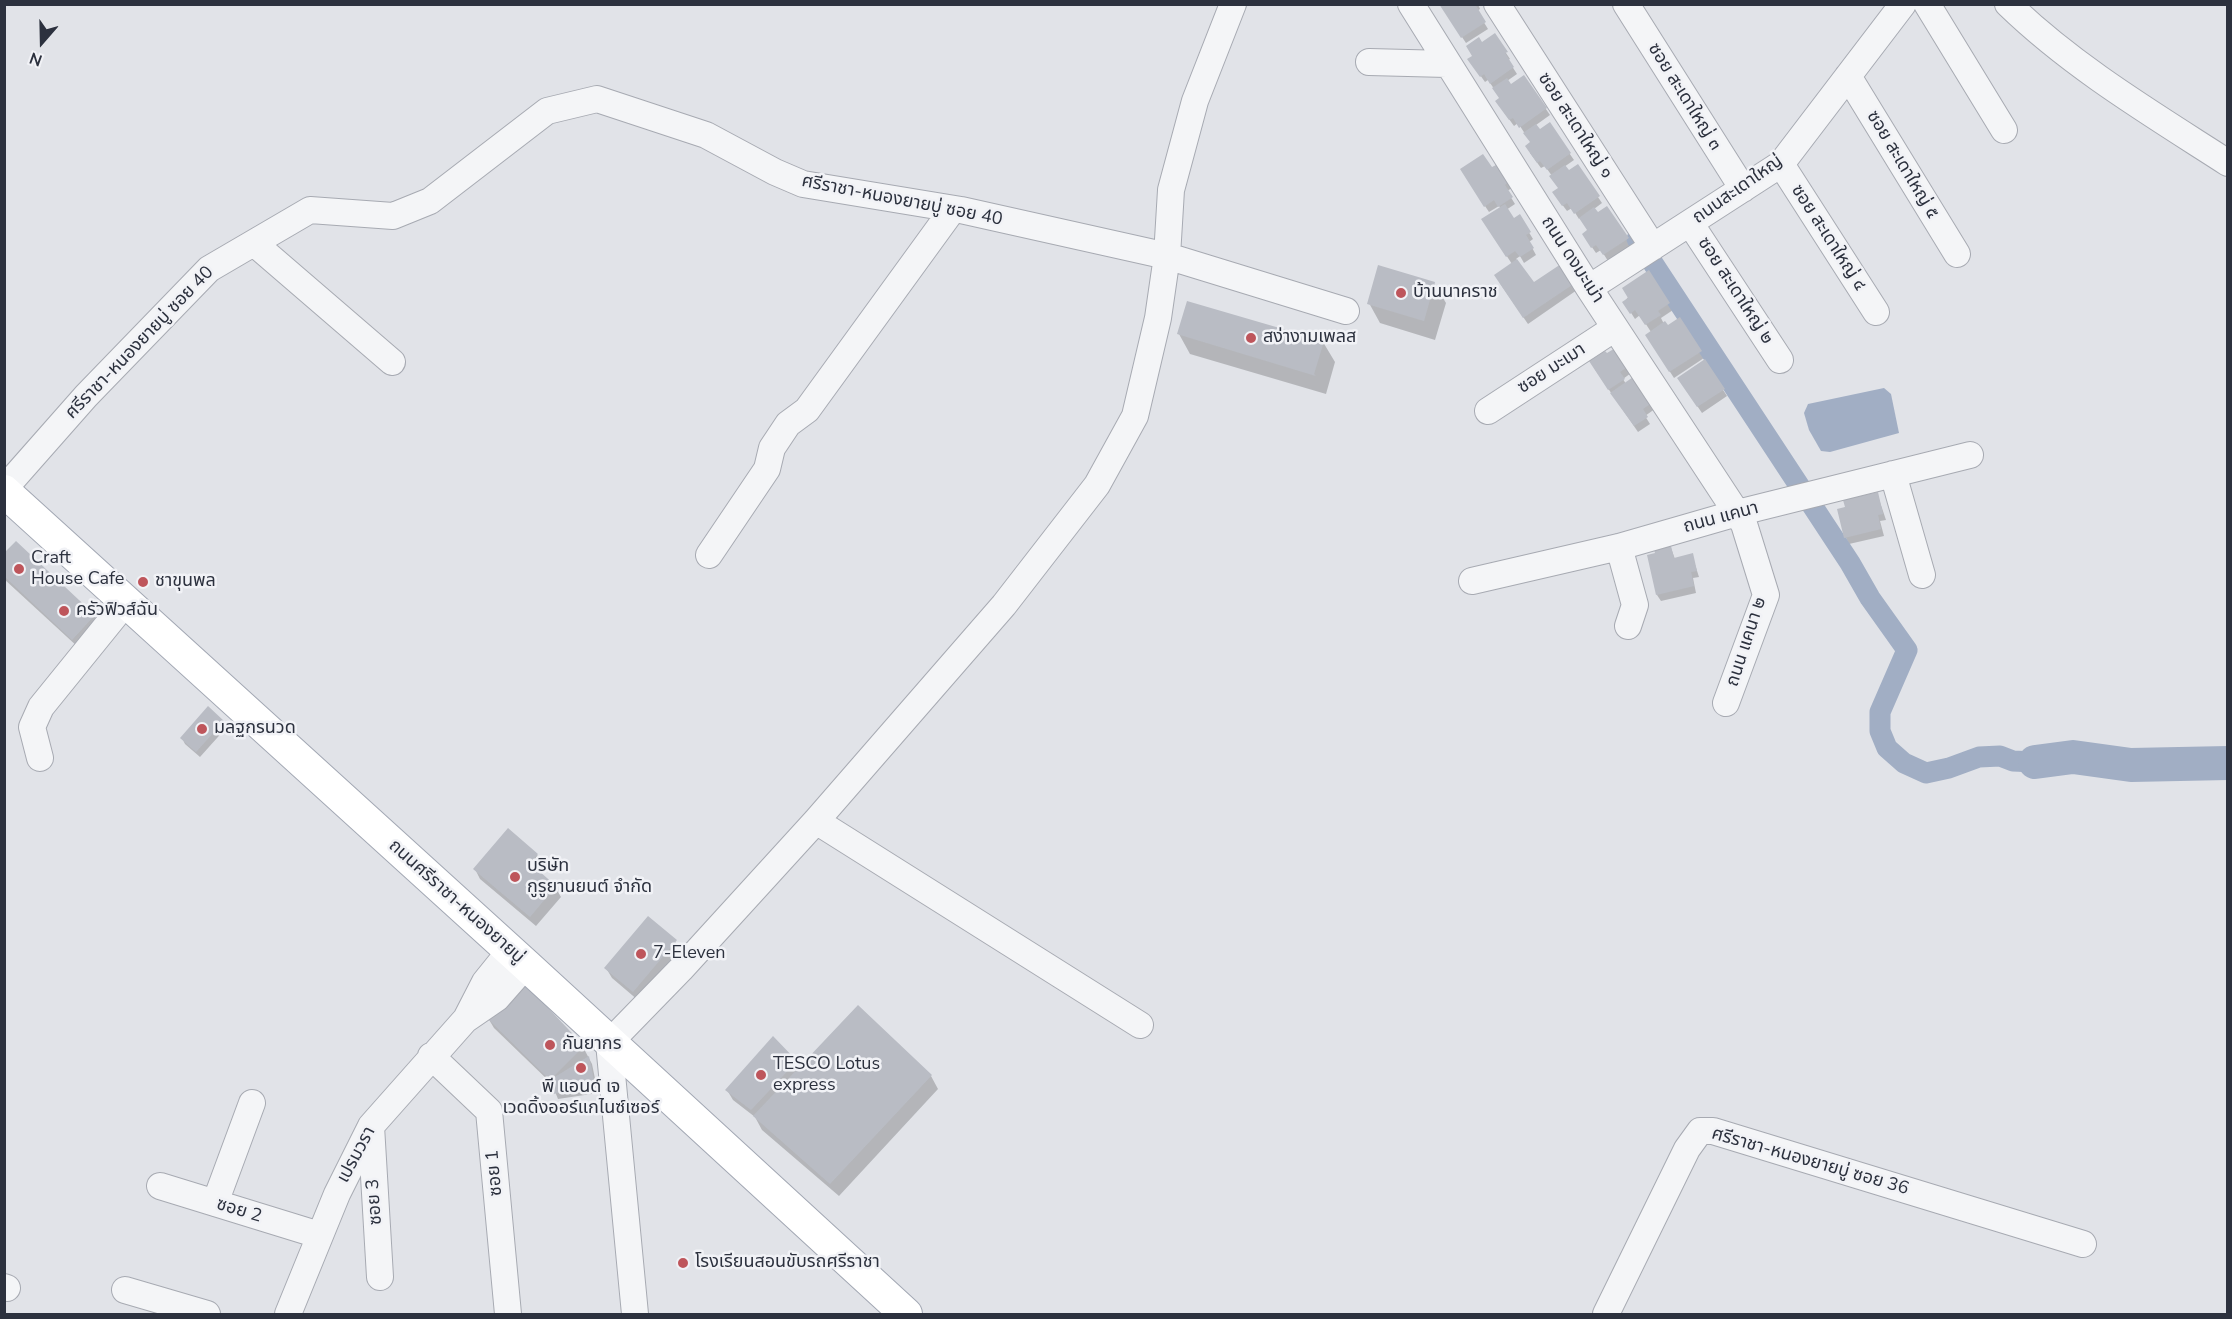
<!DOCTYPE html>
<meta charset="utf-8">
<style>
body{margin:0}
#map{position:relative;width:2232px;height:1319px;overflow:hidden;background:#e1e3e8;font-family:"Nunito Sans",sans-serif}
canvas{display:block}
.frame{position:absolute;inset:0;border:6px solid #2c313e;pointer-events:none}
.north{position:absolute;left:12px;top:12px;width:60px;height:60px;-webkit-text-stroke:4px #f1f2f6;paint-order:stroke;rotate:200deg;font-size:16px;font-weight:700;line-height:24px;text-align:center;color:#2c313e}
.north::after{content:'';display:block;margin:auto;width:21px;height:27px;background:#2c313e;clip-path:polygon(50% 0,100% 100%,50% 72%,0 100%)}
</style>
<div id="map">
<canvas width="2232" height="1319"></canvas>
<div class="frame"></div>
<div class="north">N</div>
</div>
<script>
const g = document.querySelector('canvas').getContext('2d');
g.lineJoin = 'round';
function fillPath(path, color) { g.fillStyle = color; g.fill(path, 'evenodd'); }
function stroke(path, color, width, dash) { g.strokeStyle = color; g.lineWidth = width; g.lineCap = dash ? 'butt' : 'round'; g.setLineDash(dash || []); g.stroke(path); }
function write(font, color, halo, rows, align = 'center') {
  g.font = font + ' "Nunito Sans","Noto Sans Thai",sans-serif'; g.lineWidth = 5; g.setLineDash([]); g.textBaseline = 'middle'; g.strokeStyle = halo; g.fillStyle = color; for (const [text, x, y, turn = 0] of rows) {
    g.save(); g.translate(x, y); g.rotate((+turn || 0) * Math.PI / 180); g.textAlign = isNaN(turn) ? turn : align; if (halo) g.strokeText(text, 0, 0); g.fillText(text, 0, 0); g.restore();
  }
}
const water = new Path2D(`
 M1884 388 1891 394 1899 433 1830 452 1821 451 1809 430 1804 413 1808 404Z`);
const shadow = new Path2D(`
 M1440 4H1478L1480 9 1477 11 1488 29 1466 43Z
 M1494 35 1510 59 1508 60 1517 74 1507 81 1511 86 1524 77 1550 115 1536 125 1540 131 1549 124 1574 160 1564 167 1568 172 1577 166 1602 203 1594 209 1598 214 1606 208 1631 245 1608 261 1601 250 1596 253 1587 240 1589 231 1580 218 1579 219 1572 208 1567 211 1558 199 1559 189 1552 176 1545 166 1541 168 1530 153 1531 143 1518 123 1514 126 1501 108V99L1488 80 1485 82 1473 65 1474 56 1482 44Z
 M1497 166 1512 188 1507 191 1515 204 1506 210 1513 220 1519 216 1533 239 1529 242 1536 255 1524 263 1520 256 1516 259 1533 285 1561 266 1577 290 1528 324 1499 282 1512 264 1487 226 1501 209 1499 206 1489 212 1465 176 1491 169Z
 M1649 272 1673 310 1661 318 1664 324 1701 352 1704 358 1674 378 1650 341 1651 332 1640 315 1635 319 1624 302Z
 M1434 283 1446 303 1435 340 1380 323 1369 303Z
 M1179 334 1323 342 1335 362 1326 394 1190 354Z
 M1605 353 1635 370 1623 379 1626 384 1659 406 1645 416 1650 424 1638 432 1594 368Z
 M1705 362 1727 396 1702 413 1683 385Z
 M1877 493 1886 520 1880 521 1884 536 1849 544 1846 538 1839 510Z
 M16 543 94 616 100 626 79 648 4 579V556Z
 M1671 548 1675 559 1692 555 1699 577 1693 578 1696 593 1661 601 1657 595Z
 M223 722 226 728 200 757 185 744 182 738Z
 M537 855 543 864 537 871 555 887 561 897 536 926 480 879 475 869Z
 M675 941 681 951 639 1001 612 978 606 968Z
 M488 1018 583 1047 592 1064 598 1093 558 1099 552 1084 494 1028Z
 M795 1062 800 1069 931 1076 938 1089 839 1196 762 1130 755 1117 733 1100 727 1090Z`);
const canal = new Path2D(`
 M1637 239 1850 563 1870 598 1907 650 1880 712V731L1887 748 1904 763 1926 773 1949 768 1979 757 2000 756 2013 761 2035 762`);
const river = new Path2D(`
 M2035 762 2073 757 2131 765 2228 763`);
const building = new Path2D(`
 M1439 4H1475L1486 22 1461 38Z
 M1495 33 1508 52 1505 53 1514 67 1490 84 1484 74 1480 77 1467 59 1472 56 1466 46 1479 37 1482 42Z
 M1524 75 1547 108 1519 128 1513 118 1509 120 1495 101 1499 98 1492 88 1507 78 1511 84Z
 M1550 122 1571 153 1547 170 1540 161 1537 163 1525 146 1530 142 1523 133 1536 124 1540 129Z
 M1483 154 1492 167 1498 164 1509 181 1505 185 1513 197 1498 207 1494 200 1484 207 1460 169Z
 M1578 164 1600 196 1574 214 1567 203 1562 206 1552 192 1558 188 1549 176 1565 165 1569 170Z
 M1505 204 1514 218 1520 214 1531 232 1526 235 1534 248 1520 257 1515 251 1506 257 1481 219Z
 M1607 206 1629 238 1603 255 1596 245 1591 248 1582 234 1587 230 1579 218 1594 207 1598 212Z
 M1517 259 1534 282 1561 264 1575 283 1523 318 1494 275Z
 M1378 265 1435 282 1424 321 1367 304Z
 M1649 270 1670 303 1658 311 1661 315 1645 325 1635 310 1630 314 1622 302 1628 298 1622 288Z
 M1187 301 1324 341 1314 374 1316 376 1177 334Z
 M1680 317 1702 351 1669 372 1645 335 1665 321 1668 325Z
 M1617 347 1633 363 1620 372 1625 379 1608 390 1589 361 1605 351 1607 353Z
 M1705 359 1725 389 1697 407 1677 378Z
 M1639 373 1657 399 1643 409 1648 417 1634 426 1610 393Z
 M1878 492 1883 514 1878 515 1881 529 1844 538 1837 509 1845 507 1843 500Z
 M16 541 95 615 72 640 4 576V553Z
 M1671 546 1674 558 1693 553 1697 571 1691 572 1694 586 1656 595 1647 555 1655 553 1654 550Z
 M208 706 224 721 196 752 180 738Z
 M508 828 538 854 530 863 556 886 530 917 473 869Z
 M648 916 677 940 633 992 604 968Z
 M523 981 584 1046 550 1080 589 1056 595 1086 553 1094 550 1080 487 1018Z
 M858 1005 932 1075 830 1184 753 1116Z
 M773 1036 797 1061 751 1110 725 1090Z`);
const minor = new Path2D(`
 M1411 4 1589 288 1744 524 1766 595 1726 703
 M1497 4 1653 247
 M1626 4 1743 189
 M1927 4 2004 130
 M2008 4C2073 67 2152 114 2228 163
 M1369 62 1447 64
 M1848 76 1957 254
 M1781 164 1876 312
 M1690 223 1780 360
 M255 244 392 362
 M1589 288 1781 164 1903 4
 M1488 411 1615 328
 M1893 474 1922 575
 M4 489 86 396 209 269 310 210 393 216 430 201 547 111 597 99 706 135 775 172 803 184 961 210 1167 256 1346 311
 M1619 547 1635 605 1628 626
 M709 555 767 469 772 448 788 424 807 410 953 209
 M1472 581 1619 547 1737 513 1970 455
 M40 758 32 727 41 707 126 602
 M816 821 1140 1025
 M467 1017 485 982 510 951
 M431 1056 489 1111 508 1314
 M371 1126 380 1277
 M160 1186 319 1235
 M215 1203 252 1103
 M4 1287 7 1288
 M125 1290 207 1314
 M288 1314 337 1194 371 1126 465 1020 497 998 526 965
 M635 1314 609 1043 681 969 816 821 1004 605 1097 485 1135 416 1158 318 1167 256 1171 190 1195 101 1233 4
 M1606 1314 1687 1149 1700 1131H1713L2083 1244`);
const major = new Path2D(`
 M4 491 526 965 906 1314`);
const markers = [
 [1401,293,6,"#be555b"],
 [1251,338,6,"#be555b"],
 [19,569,6,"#be555b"],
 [143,582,6,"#be555b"],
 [64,611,6,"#be555b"],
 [202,729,6,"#be555b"],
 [515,877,6,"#be555b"],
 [641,954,6,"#be555b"],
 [550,1045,6,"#be555b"],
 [581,1068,6,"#be555b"],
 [761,1075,6,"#be555b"],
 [683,1263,6,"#be555b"]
];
const streetNames = [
 ["ซอย สะเดาใหญ่ ๓",1684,97,58],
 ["ซอย สะเดาใหญ่ ๑",1575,126,57],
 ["ซอย สะเดาใหญ่ ๕",1902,165,59],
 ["ถนนสะเดาใหญ่",1738,190,-35],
 ["ศรีราชา-หนองยายบู่ ซอย 40",902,201,11],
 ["ซอย สะเดาใหญ่ ๔",1828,238,57],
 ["ถนน ดงมะเม่า",1572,260,57],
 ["ซอย สะเดาใหญ่ ๒",1735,291,57],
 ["ศรีราชา-หนองยายบู่ ซอย 40",140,343,-46],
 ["ซอย มะเมา",1552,369,-33],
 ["ถนน แคนา",1721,518,-15],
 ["ถนน แคนา ๒",1747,642,-72],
 ["ถนนศรีราชา-หนองยายบู่",456,902,42],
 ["เปรมวรา",357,1155,-62],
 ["ศรีราชา-หนองยายบู่ ซอย 36",1810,1162,16],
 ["ซอย 1",495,1173,-95],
 ["ซอย 3",375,1202,-94],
 ["ซอย 2",239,1211,17]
];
const poiNames = [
 ["บ้านนาคราช",1413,293],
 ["สง่างามเพลส",1263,338],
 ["Craft",31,559],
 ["House Cafe",31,580],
 ["ชาขุนพล",155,582],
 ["ครัวฟิวส์ฉัน",76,611],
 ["มลฐกรนวด",214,729],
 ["บริษัท",527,867],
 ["กูรูยานยนต์ จำกัด",527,888],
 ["7-Eleven",653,954],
 ["กันยากร",562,1045],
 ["TESCO Lotus",773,1065],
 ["express",773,1086],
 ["พี แอนด์ เจ",581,1088,"center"],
 ["เวดดิ้งออร์แกไนซ์เซอร์",581,1109,"center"],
 ["โรงเรียนสอนขับรถศรีราชา",695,1263]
];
fillPath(water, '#a1aec4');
fillPath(shadow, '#0003');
stroke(canal, '#a1aec4', 21);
stroke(river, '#a1aec4', 34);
fillPath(building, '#b9bcc4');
stroke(minor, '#a7aab2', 28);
stroke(major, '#a2a7b3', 34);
stroke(minor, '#f4f5f7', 26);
stroke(major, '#fff', 32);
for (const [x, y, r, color] of markers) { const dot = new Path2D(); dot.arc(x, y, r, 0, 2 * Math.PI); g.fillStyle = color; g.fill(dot); stroke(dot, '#f1f2f6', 2); }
write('18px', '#2c313e', '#f1f2f6', streetNames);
write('18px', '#2c313e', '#f1f2f6', poiNames, 'left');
</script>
